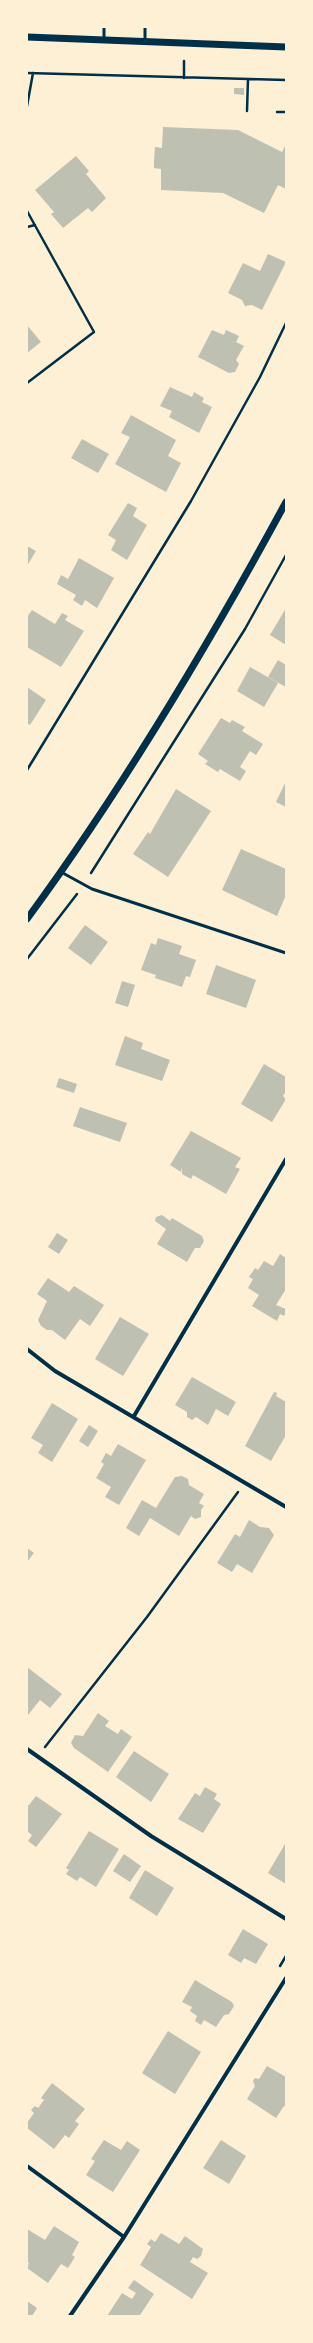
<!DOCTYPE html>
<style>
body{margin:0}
#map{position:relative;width:313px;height:2343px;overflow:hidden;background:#fdf0d5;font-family:Helvetica,sans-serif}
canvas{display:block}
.frame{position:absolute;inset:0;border:28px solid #fdf0d5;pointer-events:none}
</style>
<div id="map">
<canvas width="313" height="2343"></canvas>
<div class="frame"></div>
</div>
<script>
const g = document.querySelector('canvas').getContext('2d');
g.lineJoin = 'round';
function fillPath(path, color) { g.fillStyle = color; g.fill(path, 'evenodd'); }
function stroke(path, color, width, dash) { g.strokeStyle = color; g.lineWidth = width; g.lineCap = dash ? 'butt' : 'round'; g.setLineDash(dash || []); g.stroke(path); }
const building = new Path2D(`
 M234 88H244V95L234 94Z
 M163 127 238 130 282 152 286 144V189L278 185 264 213 223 193 161 190V169L154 168V161L155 147 162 148Z
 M76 156 89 171 86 174 106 198 92 212 88 208 63 228 51 214 54 212 35 190Z
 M268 254 286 262 262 310 252 305 245 306 242 300 228 293 243 263 260 271Z
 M27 325 41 342 27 353Z
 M212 330 224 335 226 330 239 336 236 342 244 346 236 360 239 364 235 372 229 373 198 357Z
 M170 387 192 397 194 392 204 398 202 402 212 407 199 433 169 417 172 411 160 406Z
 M131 415 176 440 168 456 181 463 166 492 115 464 130 437 121 433Z
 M82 439 109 454 98 473 71 458Z
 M128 503 137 508 133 516 147 525 127 560 111 550 116 540 108 535Z
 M27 546 36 551 27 566Z
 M79 558 114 578 97 608 85 600 82 606 73 600 76 595 57 584 61 575 68 579Z
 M286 608V645L270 635Z
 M32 610 55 624 62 613 68 616 65 620 84 631 61 667 27 647V617Z
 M278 660 286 665V687L268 677Z
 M250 667 278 683 264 707 237 691Z
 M27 687 46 700 30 725 27 723Z
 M221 718 230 723 232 720 245 727 242 731 263 744 256 755 250 751 240 767 246 771 240 781 220 769 218 772 205 764 208 761 198 754Z
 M286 781V807L276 802Z
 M176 789 211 811 168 877 133 854 148 832 150 834Z
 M241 849 286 869V895L277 916 222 890Z
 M85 925 108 942 91 965 68 948Z
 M158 938 182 946 179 954 196 960 190 977 186 976 182 987 155 978 156 975 141 970 151 943 156 945Z
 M216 965 256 980 246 1008 206 994Z
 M122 981 135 985 128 1007 115 1003Z
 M125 1036 143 1043 141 1049 170 1060 162 1081 115 1065Z
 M264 1064 286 1077V1091L283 1096 286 1099 272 1122 241 1104Z
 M59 1078 77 1084 74 1093 56 1087Z
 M80 1107 127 1123 120 1142 73 1126Z
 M191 1131 241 1158 235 1167 240 1169 226 1194 193 1175 191 1179 182 1174V1166L181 1172 170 1165Z
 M162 1215 170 1221 172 1218 202 1236 204 1241 200 1248H195L187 1262 157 1244 166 1229 155 1221 156 1217Z
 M57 1233 68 1240 59 1254 48 1247Z
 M280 1254 286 1258V1289L276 1305 286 1309V1312L284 1316 280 1314 277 1321 252 1306 259 1295 248 1288 253 1279 249 1277 255 1268 258 1270 264 1261 273 1266Z
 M48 1278 69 1292 74 1286 104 1305 90 1326 80 1319 65 1340 52 1330H47L41 1326 38 1320 47 1301 37 1294Z
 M120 1317 149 1334 123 1376 95 1359Z
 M192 1377 236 1402 228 1416 216 1409 208 1425 196 1417 192 1420 187 1417V1412L175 1405Z
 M274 1392 277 1393 276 1396 286 1402V1435L271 1461 245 1446Z
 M52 1403 78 1419 52 1462 38 1453 43 1445 31 1438Z
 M89 1425 98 1431 88 1447 79 1441Z
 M118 1444 146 1460 119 1505 105 1497 111 1487 96 1478 104 1464 101 1462 106 1453 111 1456Z
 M182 1476 188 1479 189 1485 204 1494 199 1503 204 1506 201 1510V1517L195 1519 191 1516 179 1536 150 1518 139 1536 126 1528 142 1500 156 1508 175 1477Z
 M249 1520 260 1527 269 1528 274 1535 252 1573 237 1564 232 1572 217 1563 235 1534 240 1537Z
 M27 1548 34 1553 27 1562Z
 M27 1667 62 1694 50 1708 40 1700 28 1715Z
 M98 1713 109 1721 105 1726 118 1734 121 1729 132 1737 108 1772 74 1748 71 1743 75 1735 83 1736Z
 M134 1751 169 1774 151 1802 116 1777Z
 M205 1787 217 1794 214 1799 221 1804 203 1833 178 1819 195 1793 200 1796Z
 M36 1796 62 1814 36 1847 28 1841 32 1835 27 1831V1805H29Z
 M89 1831 119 1849 96 1887 80 1877 77 1881 66 1874 69 1870 66 1868Z
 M285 1844 286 1845V1884L268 1873Z
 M124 1854 141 1866 130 1882 113 1871Z
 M145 1870 174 1888 157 1916 129 1898Z
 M243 1929 268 1944 256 1964 244 1958 241 1963 228 1955Z
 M195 1980 232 2002 234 2006 229 2014 224 2015 216 2027 204 2020 201 2025 195 2021 197 2016 190 2011 192 2007 182 2002Z
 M168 2031 201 2052 175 2094 142 2073Z
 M267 2066 286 2077V2107L284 2106 276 2118 247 2099 255 2086 253 2081 255 2078 259 2079Z
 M52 2083 85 2109 75 2121 79 2124 69 2138 65 2135 54 2149 27 2128V2123L34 2113 31 2110 35 2106 38 2108 44 2100 41 2098Z
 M104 2140 121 2150 127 2141 140 2150 113 2192 86 2175 95 2161 91 2159Z
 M221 2140 246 2156 229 2184 203 2168Z
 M54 2226 79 2242 72 2255 75 2257 68 2268 61 2264 48 2283 27 2268 29 2263 27 2262V2229L45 2240Z
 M161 2233 179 2244 185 2236 203 2249 201 2256 197 2259 193 2257 190 2262 208 2273 192 2299 140 2265 151 2247 147 2244 151 2239 155 2242Z
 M134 2280 154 2294 140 2315 142 2316H107L122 2293 132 2299 136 2293 128 2288Z
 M27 2301 37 2308 32 2316H27Z`);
const path = new Path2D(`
 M27 73 286 80
 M184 78V61
 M27 106 33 73
 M247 111 248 79
 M277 112H286
 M27 211 94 332 27 383
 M27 227 35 225
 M27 770 191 501 260 377 286 323
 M91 873 245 629 286 555
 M27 959 77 894
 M45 1747 147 1617 238 1492
 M280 1966 286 1956`);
const service = new Path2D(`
 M104 40V27
 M145 41V27
 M61 872 92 889 286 953`);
const minor = new Path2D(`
 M27 1349 55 1371 286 1507
 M134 1416 286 1159
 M27 1749 151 1836 286 1919
 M27 2166 124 2237
 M70 2316 124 2237 286 1978`);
const tertiary = new Path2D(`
 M27 37 286 47
 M27 919C124 787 208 646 286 502`);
fillPath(building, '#bec0b2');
stroke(path, '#003049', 2.5);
stroke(service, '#003049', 3);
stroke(minor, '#003049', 4);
stroke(tertiary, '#003049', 7);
</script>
